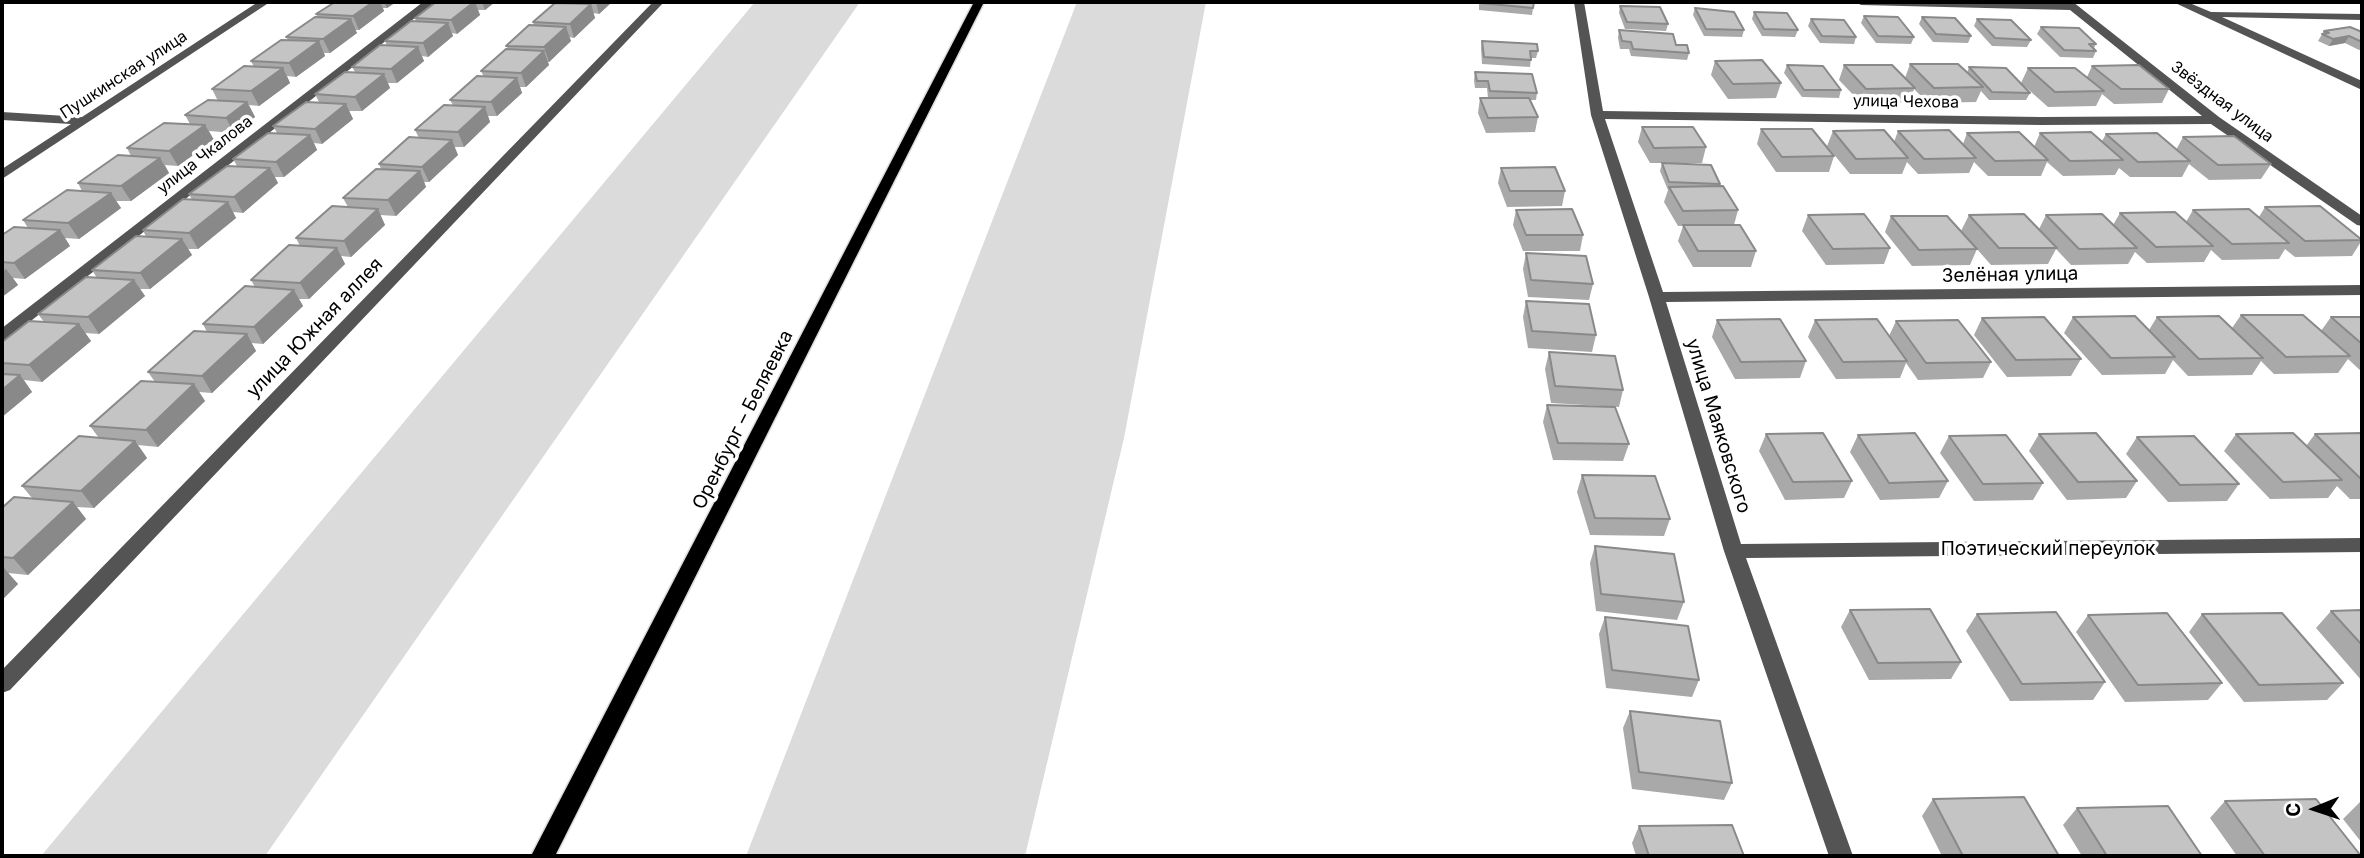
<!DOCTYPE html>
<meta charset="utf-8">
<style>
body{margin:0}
#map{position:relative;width:2364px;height:858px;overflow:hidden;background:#fff;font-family:Inter,sans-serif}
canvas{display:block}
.frame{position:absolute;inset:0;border:4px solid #000;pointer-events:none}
.north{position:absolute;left:2280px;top:774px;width:70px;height:70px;-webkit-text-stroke:5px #fff;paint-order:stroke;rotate:268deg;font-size:19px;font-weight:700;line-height:28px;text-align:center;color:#000}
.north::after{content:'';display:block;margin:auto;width:24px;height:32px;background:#000;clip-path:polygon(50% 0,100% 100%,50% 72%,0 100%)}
</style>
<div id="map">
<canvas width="2364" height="858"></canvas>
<div class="frame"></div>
<div class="north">С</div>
</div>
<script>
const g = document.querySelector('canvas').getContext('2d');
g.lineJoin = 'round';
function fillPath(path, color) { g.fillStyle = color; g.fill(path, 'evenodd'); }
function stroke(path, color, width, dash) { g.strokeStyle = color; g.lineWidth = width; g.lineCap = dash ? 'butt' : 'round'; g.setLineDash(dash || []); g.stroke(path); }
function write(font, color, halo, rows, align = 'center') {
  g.font = font + ' Inter,sans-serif'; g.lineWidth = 7; g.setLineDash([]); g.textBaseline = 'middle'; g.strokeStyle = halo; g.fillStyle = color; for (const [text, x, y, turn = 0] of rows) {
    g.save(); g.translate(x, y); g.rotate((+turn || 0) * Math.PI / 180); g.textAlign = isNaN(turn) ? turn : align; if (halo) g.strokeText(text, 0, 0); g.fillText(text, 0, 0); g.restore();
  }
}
const green = new Path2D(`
 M755 2H860L265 856H41Z
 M1077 2H1206L1124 438 1025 856H746Z`);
const minor = new Path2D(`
 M258 2H270L2 179V169L71 124 2 120V112L82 117Z
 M423 2H435L8 339 2 341V328Z
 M653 2H664L10 690 2 693V670Z
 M1574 2H1584L1603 111 2041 117 2202 116 2070 10 1861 5 1856 2H2073L2219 117 2362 216V226L2357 225 2211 124 2041 125 1605 119 1663 292 2362 285V295L1666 302 1741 544 2362 538V552L1746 558 1853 856H1829L1724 551 1649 297 1591 115Z
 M2173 2H2187L2211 12 2362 14V20L2222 17 2362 81V90Z`);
const major = new Path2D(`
 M974 2H984L555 856H531Z`);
const wall = new Path2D(`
 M335 2H396L387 8H383L384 11 359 30H355L357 33 330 53H324L325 56 296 77 287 76 290 83 259 106 249 105 255 117 234 133 209 131 214 140 178 166 165 165 169 173 131 201H116L121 208 79 239 65 238 70 246 25 279 13 278 18 285 2 297V235L28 228 23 220 82 191 78 183 131 156 127 148 190 124 185 115 218 101 212 89 254 67 251 61 288 40 286 37 318 18 316 14Z
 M436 2H495L485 10H478L480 15 457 34 452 33 453 36 428 57 422 56 424 61 397 83H388L390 88 362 111H349L353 119 322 144 314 143 317 150 284 177H275L278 183 243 213 233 212 236 218 198 249H188L192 255 150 289H140L145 296 99 334 85 333 91 341 42 382 24 380 32 392 2 417V342L44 322 38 314 97 278 92 270 146 237 143 230 192 200 189 194 237 166 233 159 277 133 273 126 319 102 315 94 355 72 352 67 387 46 385 41 416 21 415 18Z
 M560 2H612L599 14 593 13 595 18 574 38 569 37 571 41 549 62H548L549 65 526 87H520L522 93 497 116H488L490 122 464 147H454L458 155 429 182H424L426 187 396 216 380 215 385 225 351 257 341 256 345 264 309 299H299L303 306 263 344 251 343 256 351 212 393 199 392 205 401 158 447 138 445 147 458 94 508 77 507 86 519 28 575 8 573 18 584 2 600V508L32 498 22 486 99 438 90 426 155 382 148 372 207 332 203 324 255 287 251 280 300 246 296 238 348 207 343 198 381 169 379 164 419 138 415 130 453 105 450 100 484 77 481 71 508 49 506 46 534 26 533 22 561 3Z
 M1479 2 1533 8 1532 15 1479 10Z
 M1620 6 1668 24 1666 31 1625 29 1619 13Z
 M1695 8 1744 30 1742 37 1704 36 1693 15Z
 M1754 12 1798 30 1795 37 1762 36 1752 19Z
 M1864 16 1914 37 1911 44 1876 43 1861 23Z
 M1922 17 1971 36 1968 43 1933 42 1919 24Z
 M1811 19 1856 37 1854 44 1820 43 1808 26Z
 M1977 19 2031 40 2027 47 1992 46 1974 26Z
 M2041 27 2096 44 2094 48 2096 51 2093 58 2060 57 2037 34Z
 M1619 30 1676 45 1689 53 1687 60 1631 56 1629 49H1620L1618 38Z
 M2324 31 2362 32V49L2359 50 2345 43 2329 46 2318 41Z
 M1482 41 1538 51 1536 58H1531L1530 67 1482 64 1481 48Z
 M1715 61 1781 83 1776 98 1728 99 1711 75Z
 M1910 64 1967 73 1969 67 2030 93 2026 100H1989L1981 91 1976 102 1928 103 1914 89 1909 103H1861L1839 80 1844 65 1905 78Z
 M1787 65 1841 90 1839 98 1802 97 1784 73Z
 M2092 66 2169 89 2162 103 2114 104 2102 94 2096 106 2048 107 2021 83 2028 68 2087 77Z
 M1475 72 1537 93 1536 100H1530L1538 117 1535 132 1486 133 1478 113 1480 98H1488L1487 88H1475L1474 80Z
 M1642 127 1706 147 1702 163H1668L1720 184 1719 186 1738 210 1734 225 1756 251 1751 267H1693L1678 241 1683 226H1678L1664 202 1668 190 1660 171 1662 163H1650L1638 142Z
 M1761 129 1834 156 1829 172H1776L1757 144Z
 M1833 131 1894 142 1898 131 1963 144 1967 133 2034 147 2040 133 2102 141 2106 134 2176 150 2183 137 2271 164 2261 179 2209 180 2189 164 2182 177H2130L2119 168 2115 175 2063 176 2047 162 2041 176H1988L1974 162 1969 173 1918 174 1907 162 1902 174H1850L1827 146Z
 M1501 168 1565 191 1562 206 1507 207 1498 183Z
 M2265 207 2362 239V240L2352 256 2295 257 2285 249 2279 259 2222 260 2211 250 2204 262 2147 263 2135 252 2128 264 2071 265 2056 249 2048 264 1991 265 1961 231 1969 215 2039 229 2046 215 2113 225 2120 213 2186 222 2193 210 2259 217Z
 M1516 210 1583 235 1580 251H1523L1513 225Z
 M1808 215 1890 248 1884 264 1826 265 1802 231Z
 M1891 216 1977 249 1970 265 1912 266 1885 232Z
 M1526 253 1593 284 1589 300 1528 297 1523 269Z
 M1526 301 1596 335 1592 352 1528 348 1523 317Z
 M2241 315 2321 331 2331 317H2362V372L2348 359 2338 373 2274 374 2261 361 2252 375 2188 376 2173 360 2165 374 2102 375 2064 333 2073 317 2149 330 2157 317 2232 328Z
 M1982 318 2081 359 2071 376 2007 377 1974 335Z
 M1717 320 1806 361 1800 378 1735 379 1712 337Z
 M1815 320 1889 336 1896 321 1991 362 1983 378 1918 380 1906 363 1900 378 1836 379 1808 337Z
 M1549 352 1623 390 1619 407 1551 403 1545 369Z
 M1547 405 1629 444 1623 461 1553 460 1543 422Z
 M2362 433V499H2350L2337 486 2328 498 2270 499 2224 451 2236 434 2306 446 2315 434Z
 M1766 434 1852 481 1844 498 1785 500 1759 451Z
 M2039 434 2137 481 2126 498 2067 500 2029 451Z
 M1858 435 1948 481 1939 498 1880 500 1850 452Z
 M1949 436 2043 483 2033 500 1974 501 1940 453Z
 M2137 437 2239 484 2227 501 2168 502 2126 454Z
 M1582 475 1670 519 1664 536 1590 535 1577 492Z
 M1595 546 1684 602 1677 620 1596 611 1590 563Z
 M1850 610 1961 662 1951 679 1869 680 1841 627Z
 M2362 610V681L2316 628 2331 611Z
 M1977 614 2105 682 2093 700 2010 701 1966 631Z
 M2202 614 2343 683 2327 700 2244 702 2189 632Z
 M2088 615 2222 683 2208 700 2125 702 2076 632Z
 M1605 617 1699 680 1692 697 1606 688 1599 634Z
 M1630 711 1732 783 1724 800 1632 789 1623 728Z
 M1933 799 2059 856H1942L1922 816Z
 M2225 801 2361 856H2237L2210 818Z
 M2360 802H2362V843L2343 819Z
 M2077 808 2202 856H2082L2063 825Z
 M1639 826 1744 856H1636L1632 843Z`);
const shadedWall = new Path2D(`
 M373 2H380L384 11 359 30 353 16Z
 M384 2H396L387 8Z
 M474 2H475L480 15 457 34 451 20Z
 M482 2H495L485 10Z
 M596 2H612L599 14Z
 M591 4 595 18 574 38 570 24Z
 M351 19 357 33 330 53 323 39Z
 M448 23 453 36 428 57 423 43Z
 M566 27 571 41 549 62 544 47Z
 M2349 36 2345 43 2329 46 2333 39Z
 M319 41 325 56 296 77 289 63Z
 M418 47 424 61 397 83 391 69Z
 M544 51 549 65 526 87 521 73Z
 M283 68 290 83 259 106 251 91Z
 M384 74 390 88 362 111 355 97Z
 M517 78 522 93 497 116 491 102Z
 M247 102 255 117 234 133 226 118Z
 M346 104 353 119 322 144 315 129Z
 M485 107 490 122 464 147 458 132Z
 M205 125 214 140 178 166 169 151Z
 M310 135 317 150 284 177 276 162Z
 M452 140 458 155 429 182 422 167Z
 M160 158 169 173 131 201 121 186Z
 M270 168 278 183 243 213 234 197Z
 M420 171 426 187 396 216 388 200Z
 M111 193 121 208 79 239 68 223Z
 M228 202 236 218 198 249 189 233Z
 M378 209 385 225 351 257 344 241Z
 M60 230 70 246 25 279 14 263Z
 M182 239 192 255 150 289 140 273Z
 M337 248 345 264 309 299 300 283Z
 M6 269 18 285 2 297V272Z
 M134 280 145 296 99 334 88 317Z
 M294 290 303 306 263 344 254 327Z
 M79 324 91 341 42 382 29 365Z
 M247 334 256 351 212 393 202 376Z
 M20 375 32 392 2 417V390Z
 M194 384 205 401 158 447 146 430Z
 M135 441 147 458 94 508 81 491Z
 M73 502 86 519 28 575 13 558Z
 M3 567 18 584 2 600V568Z`);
const building = new Path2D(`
 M335 2H373L353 16 316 14Z
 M436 2H474L451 20 415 18Z
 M1480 2H1534L1533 8 1480 3Z
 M555 3 591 4 570 24 533 22Z
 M1620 6 1660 7 1668 24 1627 22Z
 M1695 8 1734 12 1744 30 1706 29Z
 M1754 12 1787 13 1798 30 1764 29Z
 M1864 16 1898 17 1914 37 1878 36Z
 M315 17 351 19 323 39 286 37Z
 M1922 17 1955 18 1971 36 1936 34Z
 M1811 19 1844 20 1856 37 1822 36Z
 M1977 19 2011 20 2031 40 1995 38Z
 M411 21 448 23 423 43 385 41Z
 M529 25 566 27 544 47 506 46Z
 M2041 27 2079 28 2096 44H2089L2096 51 2064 50Z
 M2350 27 2362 32V42L2349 36 2333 39 2322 34 2329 33 2324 31Z
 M1619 30 1673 34 1676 45H1687L1689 53 1633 49 1631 42 1622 41Z
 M281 40 319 41 289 63 251 61Z
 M1482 41 1537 44 1538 51H1530L1531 60 1484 57Z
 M380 45 418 47 391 69 352 67Z
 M506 49 544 51 521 73 481 71Z
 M1762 60 1781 83 1733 84 1715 61Z
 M1910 64H1958L1983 87 1934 88Z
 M1787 65 1823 66 1841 90H1804Z
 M1844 65H1892L1915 88 1866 89Z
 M2139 65 2169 89H2121L2092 66Z
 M244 66 283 68 251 91 212 89Z
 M1969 67 2006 68 2030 93 1992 92Z
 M2028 68H2075L2104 91 2055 92Z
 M345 72 384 74 355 97 315 94Z
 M1475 72 1532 74 1537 93 1490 91 1488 81H1477Z
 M477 76 517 78 491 102 450 100Z
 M1480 98H1529L1538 117 1488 118Z
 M208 100 247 102 226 118 185 115Z
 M306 102 346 104 315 129 273 126Z
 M444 105 485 107 458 132 415 130Z
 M164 123 205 125 169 151 127 148Z
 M1642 127H1693L1706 147 1654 148Z
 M1761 129H1812L1834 156 1782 157Z
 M1884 130 1908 158 1856 159 1833 131Z
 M1949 130 1976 158 1924 159 1898 131Z
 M2019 132 2048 160 1995 161 1967 133Z
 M2091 132 2123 160 2070 161 2040 133Z
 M268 133 310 135 276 162 233 159Z
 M2157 133 2190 161 2138 162 2106 134Z
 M2234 136 2271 164 2218 165 2183 137Z
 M409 137 452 140 422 167 379 164Z
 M118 155 160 158 121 186 78 183Z
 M1662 163 1711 165 1720 184 1669 182Z
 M227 166 270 168 234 197 189 194Z
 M1555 167 1565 191H1510L1501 168Z
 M376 169 420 171 388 200 343 198Z
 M1723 186 1738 210 1683 211 1669 187Z
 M67 190 111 193 68 223 23 220Z
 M183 199 228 202 189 233 143 230Z
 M332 206 378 209 344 241 296 238Z
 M2320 206 2362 240 2305 241 2265 207Z
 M1572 209 1583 235H1526L1516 210Z
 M2249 209 2289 243 2232 244 2193 210Z
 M2175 212 2213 246 2156 247 2120 213Z
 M1864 214 1890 248 1833 249 1808 215Z
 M2024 214 2057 248H1999L1969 215Z
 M2102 214 2137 248 2079 249 2046 215Z
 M1891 216H1947L1977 249 1919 250Z
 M1683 225H1740L1756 251H1698Z
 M14 227 60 230 14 263 2 262V235Z
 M136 236 182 239 140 273 92 270Z
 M289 245 337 248 300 283 251 280Z
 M1526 253 1586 256 1593 284 1531 280Z
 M86 277 134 280 88 317 38 314Z
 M245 286 294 290 254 327 203 324Z
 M1526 301 1589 304 1596 335 1532 331Z
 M2241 315H2303L2350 356 2286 357Z
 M2135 316 2175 357 2111 358 2073 317Z
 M2219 316 2263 358 2199 359 2157 317Z
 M2044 317 2081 359 2016 360 1982 318Z
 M2331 317H2362V344Z
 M1780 319 1806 361 1741 362 1717 320Z
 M1877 319 1907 361 1843 362 1815 320Z
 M1958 320 1991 362 1926 363 1896 321Z
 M29 321 79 324 29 365 2 363V342Z
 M194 331 247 334 202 376 148 372Z
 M1549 352 1615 356 1623 390 1555 386Z
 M2 374 20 375 2 390Z
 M141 381 194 384 146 430 90 426Z
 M1547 405 1615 407 1629 444 1558 443Z
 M1823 433 1852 481 1793 482 1766 434Z
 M1915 433 1948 481 1889 483 1858 435Z
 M2096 433 2137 481 2078 482 2039 434Z
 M2293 433 2342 480 2283 482 2236 434Z
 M2362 433V480L2315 434Z
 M2006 435 2043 483 1983 484 1949 436Z
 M79 436 135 441 81 491 22 486Z
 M2194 436 2239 484 2180 485 2137 437Z
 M1582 475 1655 476 1670 519 1595 518Z
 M14 497 73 502 13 558 2 557V508Z
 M1595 546 1674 554 1684 602 1601 594Z
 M1930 609 1961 662 1878 663 1850 610Z
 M2362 610V645L2331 611Z
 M2056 612 2105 682 2022 684 1977 614Z
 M2167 613 2222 683 2138 685 2088 615Z
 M2282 613 2343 683 2259 685 2202 614Z
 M1605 617 1688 626 1699 680 1612 670Z
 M1630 711 1720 721 1732 783 1639 772Z
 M2024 797 2059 856H1963L1933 799Z
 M2316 799 2361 856H2265L2225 801Z
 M2168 806 2202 856H2107L2077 808Z
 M1732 825 1744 856H1649L1639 826Z`);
const farStreetnames = [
 ["Пушкинская улица",124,75,-33],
 ["улица Чехова",1906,102,1],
 ["Звёздная улица",2222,102,37],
 ["улица Чкалова",205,155,-38]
];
const streetNames = [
 ["Зелёная улица",2010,275,-1],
 ["улица Южная аллея",315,328,-46],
 ["Оренбург – Беляевка",743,420,-63],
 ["улица Маяковского",1718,426,73],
 ["Поэтический переулок",2048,549]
];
fillPath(green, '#dbdbdb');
stroke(major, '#dbdbdb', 3);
fillPath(minor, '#545454');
fillPath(major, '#000');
fillPath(wall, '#a9a9a9');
fillPath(shadedWall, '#898989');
fillPath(building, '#c4c4c4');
stroke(building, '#898989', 2);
write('16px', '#000', '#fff', farStreetnames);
write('19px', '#000', '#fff', streetNames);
</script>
